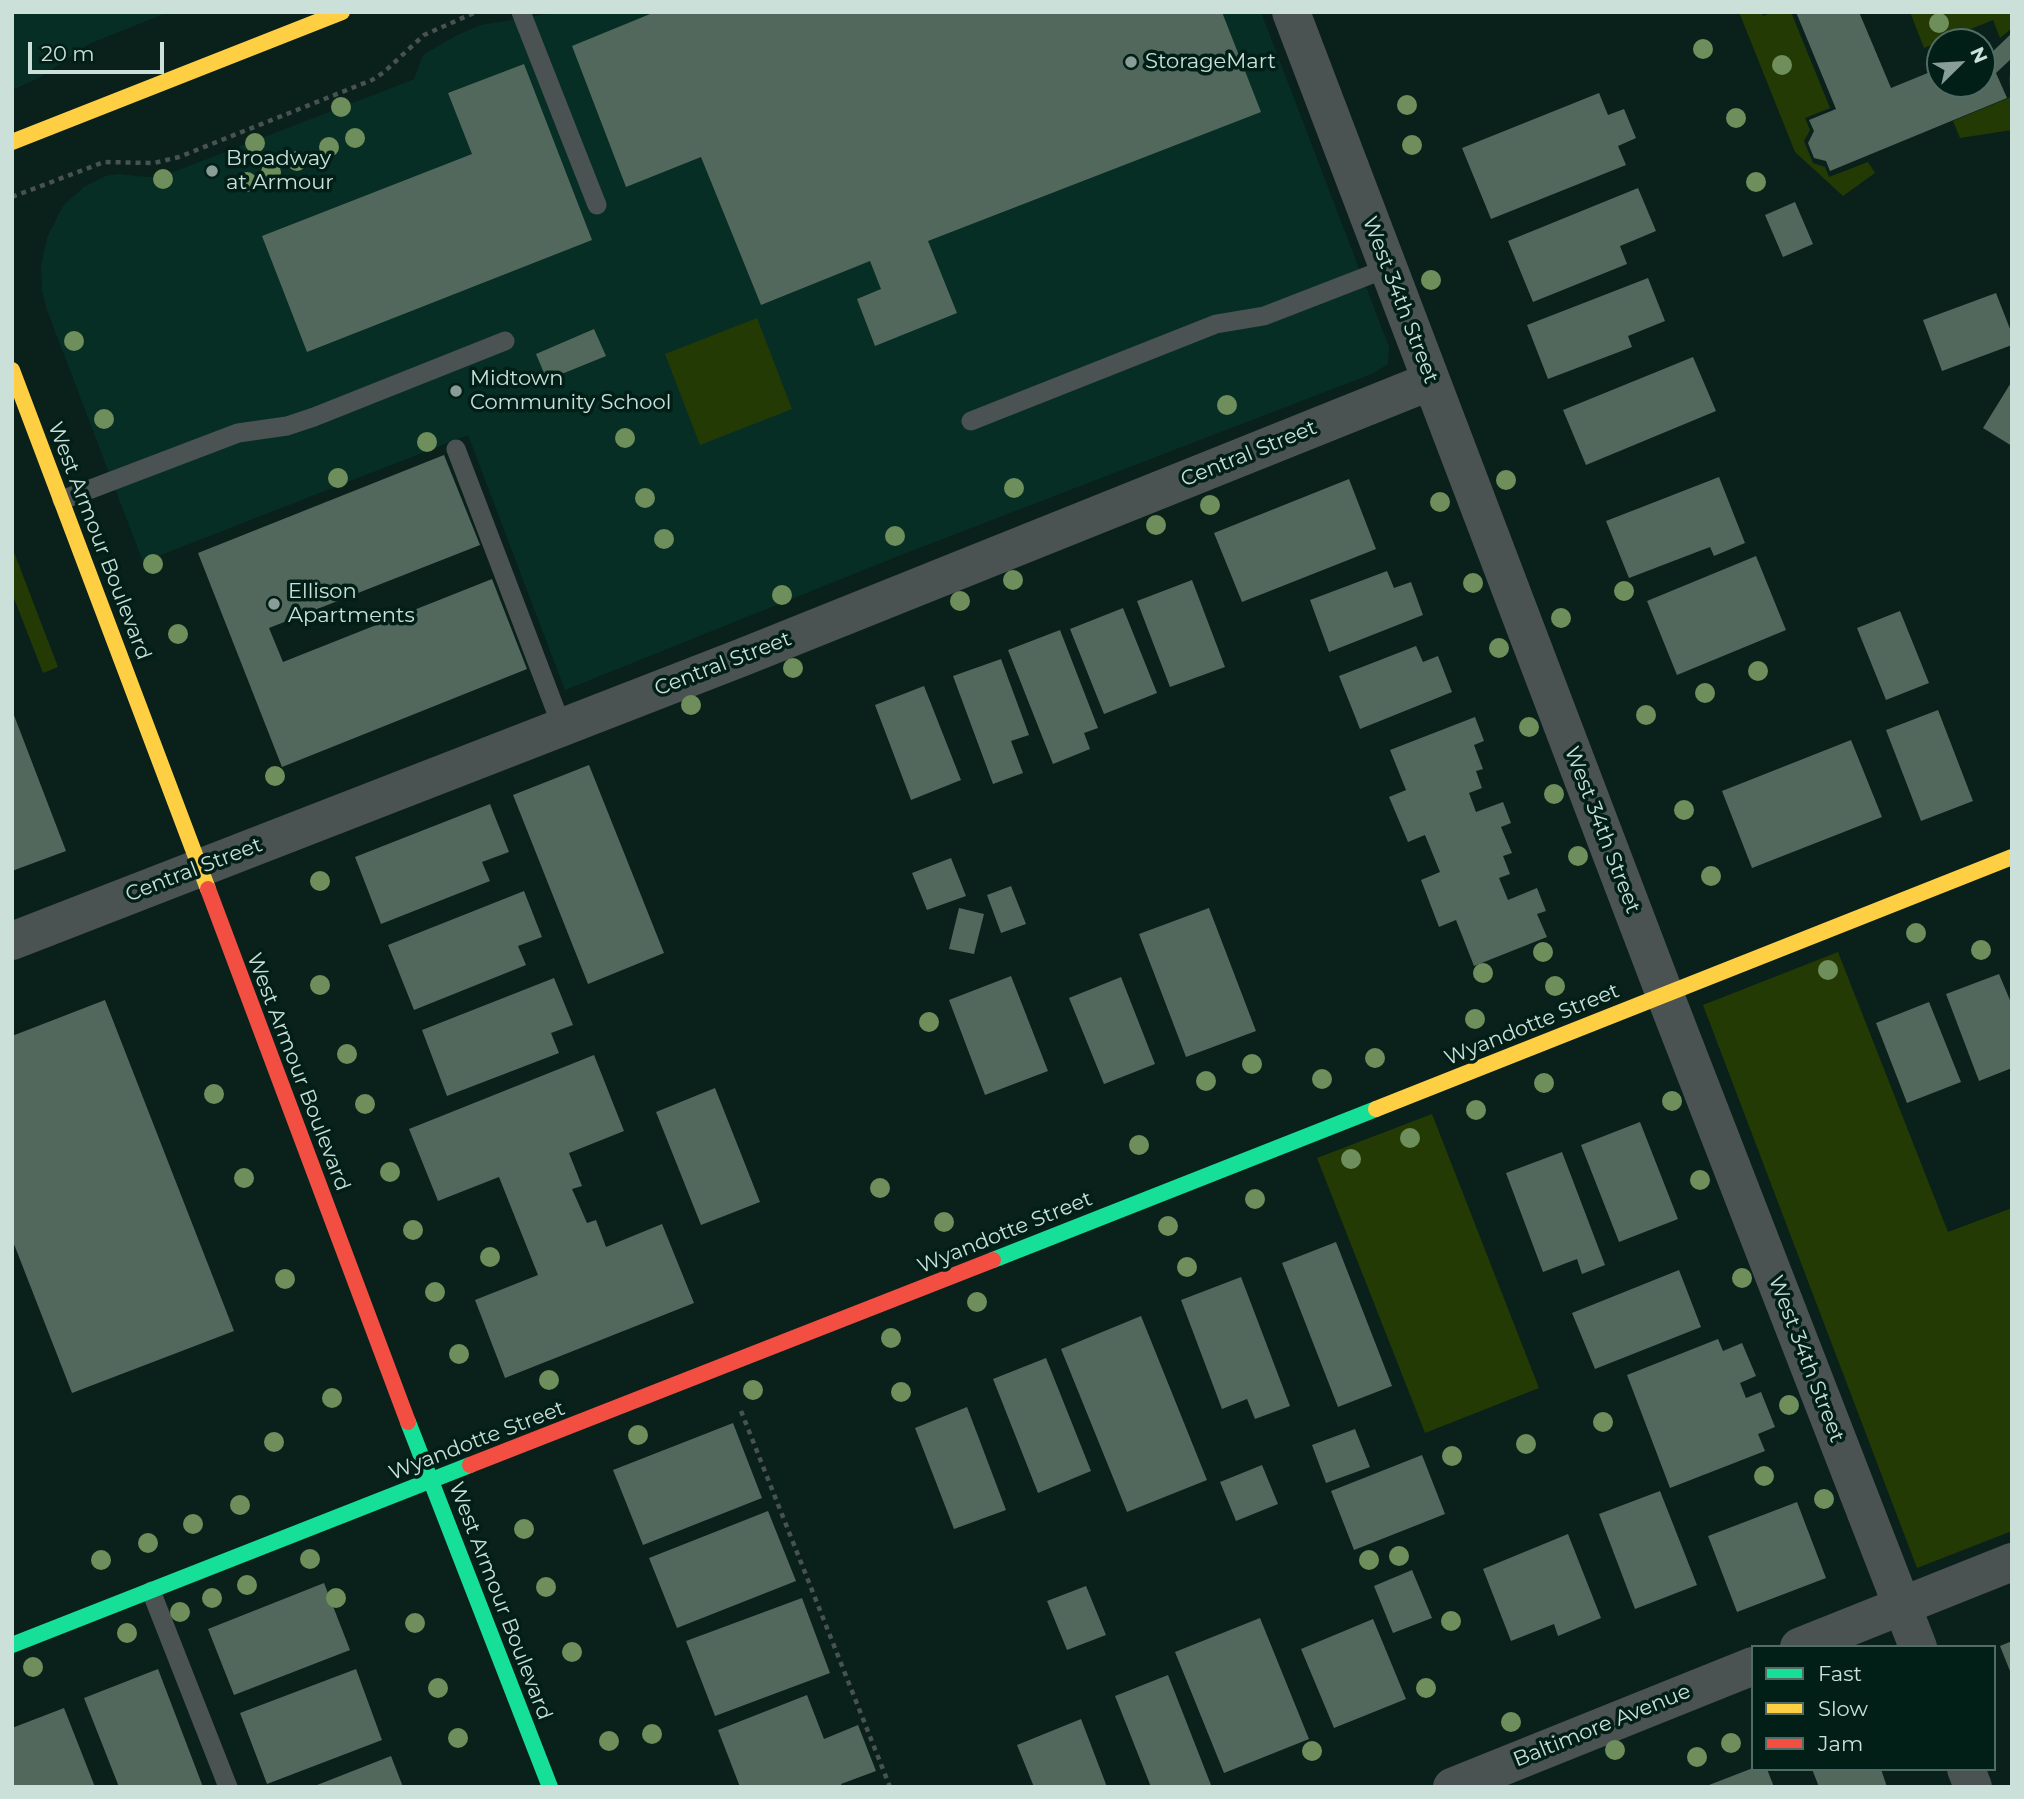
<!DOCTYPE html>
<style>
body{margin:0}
#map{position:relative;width:2024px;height:1799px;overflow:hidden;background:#0a201b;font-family:Montserrat,sans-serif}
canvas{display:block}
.frame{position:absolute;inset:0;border:14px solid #cae0d9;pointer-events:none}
.legend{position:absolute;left:1751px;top:1645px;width:245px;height:126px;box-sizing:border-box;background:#011f17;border:2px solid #516c65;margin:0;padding:9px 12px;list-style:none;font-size:21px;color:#cae0d9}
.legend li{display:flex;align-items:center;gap:14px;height:35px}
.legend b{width:35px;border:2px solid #516c65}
.north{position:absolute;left:1926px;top:28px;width:70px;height:70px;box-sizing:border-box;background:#011f17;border:2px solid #516c65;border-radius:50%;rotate:66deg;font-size:19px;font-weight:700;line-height:28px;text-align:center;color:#cae0d9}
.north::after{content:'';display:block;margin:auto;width:24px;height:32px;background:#879d96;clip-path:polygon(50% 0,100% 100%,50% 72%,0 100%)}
.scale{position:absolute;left:28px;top:42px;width:136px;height:32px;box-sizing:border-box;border:4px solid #cae0d9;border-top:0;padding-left:9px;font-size:21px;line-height:24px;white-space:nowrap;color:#cae0d9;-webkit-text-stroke:5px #011f17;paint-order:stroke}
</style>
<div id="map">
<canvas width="2024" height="1799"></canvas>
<div class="frame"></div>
<ul class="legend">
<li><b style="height:9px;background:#16e098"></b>Fast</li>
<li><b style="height:9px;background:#ffcf43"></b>Slow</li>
<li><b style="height:9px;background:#f24e42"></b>Jam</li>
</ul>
<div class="north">N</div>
<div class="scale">20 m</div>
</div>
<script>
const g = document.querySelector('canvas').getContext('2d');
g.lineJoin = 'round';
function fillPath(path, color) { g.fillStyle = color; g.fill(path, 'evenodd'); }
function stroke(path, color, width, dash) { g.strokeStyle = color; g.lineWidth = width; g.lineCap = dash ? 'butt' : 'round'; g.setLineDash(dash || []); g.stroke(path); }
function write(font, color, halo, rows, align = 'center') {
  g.font = font + ' Montserrat,sans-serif'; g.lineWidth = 7; g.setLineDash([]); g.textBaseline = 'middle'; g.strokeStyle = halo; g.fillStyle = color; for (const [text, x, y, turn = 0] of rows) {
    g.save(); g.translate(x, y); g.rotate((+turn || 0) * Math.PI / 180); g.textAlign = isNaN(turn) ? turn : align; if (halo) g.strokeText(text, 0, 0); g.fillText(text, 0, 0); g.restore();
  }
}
const built = new Path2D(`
 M12 12H169L89 44 39 78 12 90Z
 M560 12H1261L1389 347 1388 364 1374 373 901 555 565 690 468 435 143 562 47 310 42 291 41 266 47 238 63 206 84 187 106 176 118 174 158 178 407 82 414 79 423 55 457 35 481 25Z`);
const green = new Path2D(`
 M1739 12H1762L1763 16 1773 12H1791L1830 108 1805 118 1810 130 1804 141 1813 163 1825 167 1829 177 1868 162 1875 173 1843 196 1795 152Z
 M1910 12H2012V28L2000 38 1993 20 1924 48Z
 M2012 76V130L1960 138 1953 121 2011 97 2009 77Z
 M757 318 792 409 700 445 665 354Z
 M12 547 58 667 43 673 12 593Z
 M1838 952 1948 1232 2012 1208V1531L1917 1568 1703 1005Z
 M1432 1114 1539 1388 1425 1433 1317 1158Z`);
const building = new Path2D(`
 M655 12H1222L1261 112 928 241 957 313 875 346 857 299 881 289 870 261 761 305 701 157 626 187 572 46Z
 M1796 12H1859L1891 88 1940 68V84H1982V50L1986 49 1989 55 2012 33V58L1996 73 2007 98 1830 171 1826 161 1814 158 1808 143 1814 131 1809 120 1836 109Z
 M524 64 592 240 307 352 262 236 472 154 448 93Z
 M1599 93 1608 115 1624 109 1636 138 1618 146 1626 165 1491 219 1462 148Z
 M1638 188 1656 231 1620 246 1627 264 1533 302 1508 241Z
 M1795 202 1813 244 1783 257 1765 215Z
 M1648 278 1665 321 1628 336 1632 347 1548 379 1527 325Z
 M1996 293 2012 334V345L1942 371 1923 320Z
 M594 329 606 356 547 380 536 354Z
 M1693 357 1716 411 1586 465 1563 410Z
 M2012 381V446L1983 428Z
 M444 455 480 545 269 628 283 662 492 579 527 669 282 767 198 553Z
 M1719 477 1745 543 1714 556 1710 547 1629 578 1606 521Z
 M1349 479 1376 549 1242 602 1214 533Z
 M1756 556 1786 630 1677 675 1647 601Z
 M1387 571 1394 588 1411 582 1423 615 1329 652 1310 600Z
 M1192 580 1225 667 1170 687 1137 601Z
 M1123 608 1157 693 1104 714 1070 629Z
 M1900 611 1929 683 1886 700 1857 628Z
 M1060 630 1098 728 1084 733 1090 749 1053 764 1008 650Z
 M1416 646 1423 662 1438 656 1452 692 1360 729 1339 676Z
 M1001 659 1029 735 1011 741 1023 773 993 784 953 676Z
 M924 686 961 780 911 800 875 705Z
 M12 710 66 851 12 871Z
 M1938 710 1973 801 1921 821 1886 730Z
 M1475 717 1484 741 1474 745 1483 769 1476 771 1482 788 1469 793 1476 812 1503 802 1511 823 1501 827 1512 853 1503 856 1510 874 1499 878 1508 900 1537 888 1546 911 1537 914 1547 937 1474 966 1456 920 1439 927 1421 880 1440 872 1425 835 1408 842 1389 797 1406 790 1390 750Z
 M1851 740 1882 817 1752 868 1722 791Z
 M589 765 664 953 588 984 513 795Z
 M490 804 509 852 482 862 490 881 381 924 355 857Z
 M951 858 966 896 927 910 912 873Z
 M1011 886 1026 924 1001 933 987 895Z
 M524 891 542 937 518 946 526 965 414 1010 388 945Z
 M959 908 984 914 974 954 949 949Z
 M1209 908 1256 1031 1186 1057 1139 934Z
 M1999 974 2012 1005V1068L1979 1081 1946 994Z
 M1011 976 1048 1071 985 1095 949 1000Z
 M1121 977 1155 1064 1104 1084 1069 998Z
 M554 978 573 1025 551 1033 559 1053 447 1096 422 1030Z
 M105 1000 234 1331 72 1393 12 1239V1036Z
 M1929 1002 1961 1082 1907 1103 1876 1023Z
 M594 1055 624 1131 569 1153 582 1186 572 1189 587 1223 596 1220 606 1247 662 1224 694 1303 505 1378 475 1300 538 1275 499 1177 438 1201 409 1129Z
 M715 1088 760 1202 701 1225 656 1112Z
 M1640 1122 1678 1219 1619 1242 1581 1145Z
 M1562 1152 1605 1265 1582 1274 1577 1259 1543 1272 1506 1173Z
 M1336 1242 1392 1386 1338 1407 1282 1263Z
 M1679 1270 1701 1327 1595 1369 1572 1313Z
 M1241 1277 1290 1406 1255 1419 1247 1399 1222 1409 1181 1300Z
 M1141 1316 1207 1480 1127 1512 1061 1349Z
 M1718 1339 1723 1351 1742 1343 1756 1376 1740 1383 1746 1398 1761 1392 1775 1427 1758 1434 1765 1451 1670 1488 1627 1375Z
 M1046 1358 1091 1471 1038 1493 993 1379Z
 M967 1407 1006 1510 954 1529 915 1428Z
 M733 1423 762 1498 643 1545 613 1470Z
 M1355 1429 1370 1467 1326 1483 1312 1445Z
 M1422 1455 1445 1514 1354 1550 1331 1491Z
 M1262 1465 1278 1504 1236 1521 1220 1482Z
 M1660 1491 1697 1585 1635 1609 1599 1514Z
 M1797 1502 1826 1578 1737 1612 1708 1536Z
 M768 1511 796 1581 677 1628 649 1558Z
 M1568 1534 1601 1618 1558 1636 1554 1624 1511 1641 1483 1569Z
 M1412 1570 1432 1618 1393 1633 1374 1586Z
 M324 1583 350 1650 234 1695 208 1629Z
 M1086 1586 1106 1635 1067 1650 1047 1601Z
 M802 1598 830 1673 715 1716 686 1641Z
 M1260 1618 1309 1739 1224 1773 1175 1652Z
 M1373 1619 1406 1699 1334 1728 1301 1649Z
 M2012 1641V1676L2000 1646Z
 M158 1669 203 1787H119L84 1698Z
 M356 1669 382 1740 267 1784 240 1713Z
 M1168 1675 1211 1785 1206 1787H1151L1115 1696Z
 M807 1695 824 1739 858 1725 876 1771 841 1784 842 1787H740L718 1730Z
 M64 1708 95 1787H12V1728Z
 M1081 1719 1107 1787H1034L1017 1745Z
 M391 1756 403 1787H312Z
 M1753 1768 1767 1769 1774 1787H1709V1785Z
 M1812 1769H1881L1887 1787H1819Z`);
const path = new Path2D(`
 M12 197 104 162 154 163 179 157 372 80 384 72 424 35 476 12
 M741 1411 890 1787`);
const lane = new Path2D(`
 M521 12 597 205
 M971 421 1216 324 1264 316 1388 268
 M456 449 562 727
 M62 500 238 433 287 426 314 417 505 341
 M151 1591 228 1787`);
const street = new Path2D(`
 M1291 12 1665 995 1918 1647
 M12 941 743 657 1431 381
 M1799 1647 2012 1562
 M1966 1769 1973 1787
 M1452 1787 1753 1666`);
const fast = new Path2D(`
 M993 1260 1376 1109
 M408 1422 550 1787
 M12 1645 470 1465`);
const slow = new Path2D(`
 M12 142 342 12
 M12 370 208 889
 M1376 1109 2012 857`);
const jam = new Path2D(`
 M208 889 408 1422
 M470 1465 993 1260`);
const trees = [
 [1939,23],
 [1703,49],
 [1782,65],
 [1407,105],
 [341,107],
 [1736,118],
 [355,138],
 [255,143],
 [1412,145],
 [329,147],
 [297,161],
 [271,172],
 [163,179],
 [247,182],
 [1756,182],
 [1431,280],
 [74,341],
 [1227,405],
 [104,419],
 [625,438],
 [427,442],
 [338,478],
 [1506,480],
 [1014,488],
 [645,498],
 [1440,502],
 [1210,505],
 [1156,525],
 [895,536],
 [664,539],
 [153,564],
 [1013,580],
 [1473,583],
 [1624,591],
 [782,595],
 [960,601],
 [1561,618],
 [178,634],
 [1499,648],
 [793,668],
 [1758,671],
 [1705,693],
 [691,705],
 [1646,715],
 [1529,727],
 [275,776],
 [1554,794],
 [1684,810],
 [1578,856],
 [1711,876],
 [320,881],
 [1916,933],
 [1981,950],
 [1543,952],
 [1828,970],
 [1483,973],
 [320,985],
 [1555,986],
 [1475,1019],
 [929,1022],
 [347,1054],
 [1375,1058],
 [1252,1064],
 [1322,1079],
 [1206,1081],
 [1544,1083],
 [214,1094],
 [1672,1101],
 [365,1104],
 [1476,1110],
 [1410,1138],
 [1139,1145],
 [1351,1159],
 [390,1172],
 [244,1178],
 [1700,1180],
 [880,1188],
 [1255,1199],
 [944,1222],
 [1168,1226],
 [413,1230],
 [490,1257],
 [1187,1267],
 [1742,1278],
 [285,1279],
 [435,1292],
 [977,1302],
 [891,1338],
 [459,1354],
 [549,1380],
 [753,1390],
 [901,1392],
 [332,1398],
 [1789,1405],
 [1603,1422],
 [638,1435],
 [274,1442],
 [1526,1444],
 [1452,1456],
 [1764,1476],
 [1824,1499],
 [240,1505],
 [193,1524],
 [524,1529],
 [148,1543],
 [1399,1556],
 [310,1559],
 [101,1560],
 [1369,1560],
 [247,1585],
 [546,1587],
 [212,1598],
 [336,1598],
 [180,1612],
 [1451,1621],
 [415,1623],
 [127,1633],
 [572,1652],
 [33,1667],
 [438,1688],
 [1426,1688],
 [1511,1722],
 [652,1734],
 [458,1738],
 [609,1741],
 [1731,1743],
 [1615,1750],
 [1312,1751],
 [1697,1757]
];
const markers = [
 [1131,62,7,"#879d96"],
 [212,171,7,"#879d96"],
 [456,391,7,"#879d96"],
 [274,604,7,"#879d96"]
];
const poiNames = [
 ["StorageMart",1145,62],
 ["Broadway",226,159],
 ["at Armour",226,183],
 ["Midtown",470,379],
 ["Community School",470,403],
 ["Ellison",288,592],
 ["Apartments",288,616]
];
const streetNames = [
 ["West 34th Street",1400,300,69],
 ["Central Street",1249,454,-22],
 ["West Armour Boulevard",99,541,69],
 ["Central Street",723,664,-21],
 ["West 34th Street",1602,830,69],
 ["Central Street",194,870,-21],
 ["Wyandotte Street",1532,1025,-22],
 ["West Armour Boulevard",298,1072,69],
 ["Wyandotte Street",1005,1233,-22],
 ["West 34th Street",1806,1359,69],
 ["Wyandotte Street",477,1441,-21],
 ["West Armour Boulevard",500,1601,69],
 ["Baltimore Avenue",1602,1726,-22]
];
fillPath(built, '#072e25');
fillPath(green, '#243a05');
fillPath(building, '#52685d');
stroke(path, '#485251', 4.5, [5, 5]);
stroke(lane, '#4a5252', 19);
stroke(street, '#4a5252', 38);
stroke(fast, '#16e098', 16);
stroke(slow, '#ffcf43', 16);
stroke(jam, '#f24e42', 16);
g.fillStyle = '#6e8e5c';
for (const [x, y] of trees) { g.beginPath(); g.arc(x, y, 10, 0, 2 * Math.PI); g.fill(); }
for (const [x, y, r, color] of markers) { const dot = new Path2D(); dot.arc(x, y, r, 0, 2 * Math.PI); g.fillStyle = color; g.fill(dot); stroke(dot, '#011f17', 2.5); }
write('21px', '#cae0d9', '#011f17', poiNames, 'left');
write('21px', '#cae0d9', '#011f17', streetNames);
</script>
